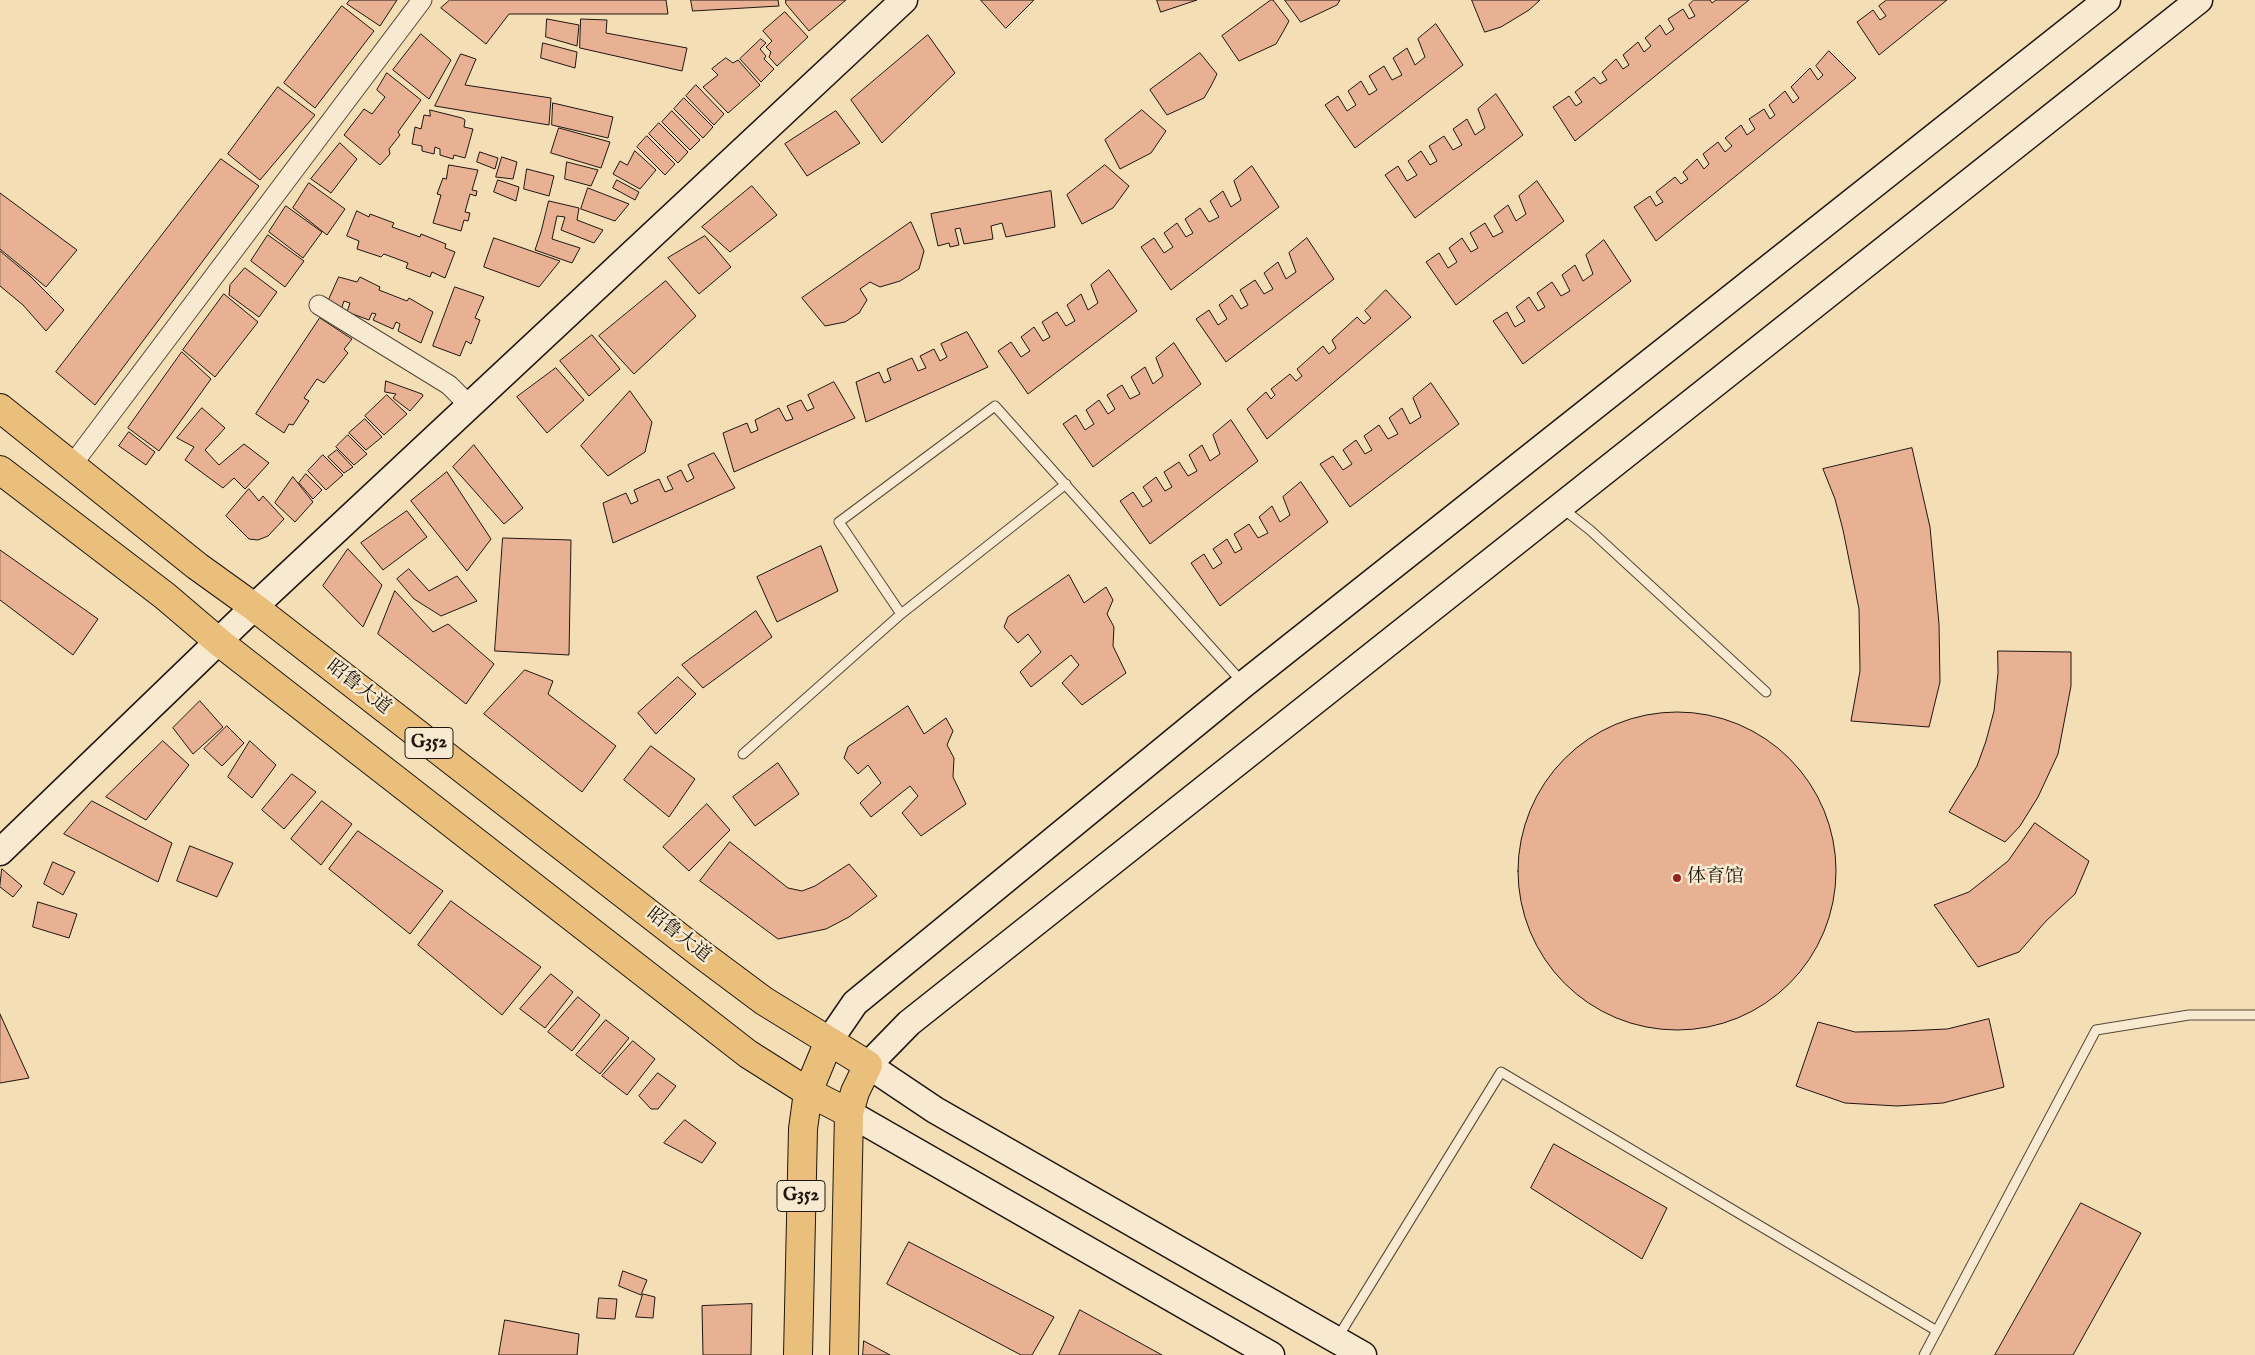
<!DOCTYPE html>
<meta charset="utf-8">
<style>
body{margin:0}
canvas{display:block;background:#f3deb6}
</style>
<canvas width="2255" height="1355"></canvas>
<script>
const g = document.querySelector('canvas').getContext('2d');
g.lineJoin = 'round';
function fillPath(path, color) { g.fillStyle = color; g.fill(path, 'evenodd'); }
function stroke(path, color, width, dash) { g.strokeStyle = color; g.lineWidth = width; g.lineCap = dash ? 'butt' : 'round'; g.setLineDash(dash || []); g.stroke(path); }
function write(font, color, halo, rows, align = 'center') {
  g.font = font + ' "IM FELL English","Noto Serif SC",serif'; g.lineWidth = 5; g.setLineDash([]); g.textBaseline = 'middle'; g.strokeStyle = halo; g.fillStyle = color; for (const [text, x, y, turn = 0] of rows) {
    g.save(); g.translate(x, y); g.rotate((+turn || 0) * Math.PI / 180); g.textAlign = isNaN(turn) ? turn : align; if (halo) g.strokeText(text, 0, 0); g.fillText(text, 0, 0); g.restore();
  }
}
const building = new Path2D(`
 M350 0H397L380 26 347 4Z
 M450 0H666L668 14H509L486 44 441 8Z
 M691 0H778L779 6 693 11Z
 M786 0H846L809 31 786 4Z
 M981 0H1034L1006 28Z
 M1157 0H1197L1161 12Z
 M1271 0H1273L1289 21 1283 32 1276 44 1239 61 1222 36Z
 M1285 0H1340L1337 5 1301 22Z
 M1472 0H1540L1529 10 1501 27 1485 32Z
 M1694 0H1710L1712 3 1716 0H1749L1575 141 1553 107 1569 96 1576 106 1582 102 1575 92 1594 77 1600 84 1607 80 1602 72 1616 59 1623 69 1629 65 1623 55 1638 42 1644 52 1651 46 1645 38 1660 25 1666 35 1674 29 1668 19 1683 9 1689 19 1695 16 1689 5Z
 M1887 0H1947L1879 55 1857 22 1873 10 1880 20 1886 16 1879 6Z
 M342 6 374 31 315 108 284 83Z
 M785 12 808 37 777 66 769 57 771 52 766 47 772 41 763 31Z
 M547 19 579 25 577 46 546 37Z
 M581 19 607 20 606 33 687 48 682 71 580 48Z
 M1436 24 1463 65 1355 148 1325 105 1338 96 1347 111 1356 105 1348 91 1361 81 1369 95 1377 90 1369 76 1384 66 1392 80 1402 75 1393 58 1407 48 1415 65 1425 57 1418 39Z
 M421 34 451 60 429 99 393 70Z
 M928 35 955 73 882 143 851 100Z
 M761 39 766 43 760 49 766 56 764 59 774 69 761 82 740 59Z
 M543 43 577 52 575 68 541 58Z
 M1829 51 1856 78 1656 241 1634 207 1650 196 1656 206 1663 202 1656 192 1675 177 1681 184 1688 179 1683 172 1697 159 1704 169 1709 164 1703 154 1718 142 1725 152 1732 146 1725 138 1741 125 1747 135 1755 129 1749 119 1764 109 1770 119 1775 115 1769 105 1785 91 1793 103 1799 98 1791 87 1810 68 1818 80 1823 75 1816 66Z
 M1200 53 1217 74 1211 86 1204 98 1167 115 1150 90Z
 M461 54 476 59 465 85 551 98 549 125 435 106Z
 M726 58 733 63 738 60 760 85 728 113 703 87 718 75 712 69Z
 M387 73 421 100 398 132 400 135 389 149 390 154 380 165 344 135 364 109 372 114 385 97 377 90Z
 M696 85 724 114 714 125 686 96Z
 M278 87 315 115 260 180 228 154Z
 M1496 94 1523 135 1415 218 1385 175 1398 166 1407 181 1417 175 1408 161 1421 151 1430 165 1437 161 1429 146 1444 136 1453 150 1462 145 1453 129 1467 119 1475 135 1485 128 1478 109Z
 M684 98 713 127 703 138 674 109Z
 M553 103 613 117 608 138 552 125Z
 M430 110 462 118 465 120 464 127 473 129 465 158 454 155 453 159 440 155V149L435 147 434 154 422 151V146L412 144 415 127 421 129 424 115 430 116Z
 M1142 110 1166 131 1151 153 1120 169 1105 140Z
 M672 111 700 140 690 150 662 122Z
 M836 111 860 143 807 176 785 144Z
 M659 123 688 152 678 163 649 134Z
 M559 128 610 142 601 168 551 153Z
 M647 136 675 164 665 175 637 147Z
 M340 143 357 159 331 193 311 179Z
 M635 151 656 170 640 189 613 174 620 161 627 165Z
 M480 152 498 158 495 169 477 162Z
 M502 157 517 162 513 179 496 177Z
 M221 159 259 186 95 405 56 372Z
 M567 162 598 170 591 186 565 179Z
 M449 165 478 170 472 190 477 191 476 196 470 194 465 212 470 213 468 221 464 220 461 231 433 223 441 195 437 194 443 178 446 179Z
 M1105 165 1129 186 1113 208 1082 224 1067 195Z
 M1252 166 1279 207 1171 290 1141 247 1154 238 1164 253 1173 247 1164 233 1177 223 1186 237 1193 233 1185 219 1200 208 1209 222 1219 217 1210 201 1223 191 1231 207 1241 200 1234 181Z
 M527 169 554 176 549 196 524 189Z
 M498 180 519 187 516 201 494 192Z
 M617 180 639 192 635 200 613 188Z
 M1537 181 1564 221 1456 305 1426 262 1439 253 1448 268 1457 262 1449 248 1462 238 1471 252 1478 248 1470 233 1485 223 1493 237 1503 232 1494 216 1508 205 1516 221 1526 214 1519 196Z
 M309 183 345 209 327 235 293 208Z
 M752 186 777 215 730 252 702 227Z
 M588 188 629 204 615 221 581 209Z
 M1051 191 1055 227 1006 237 1002 223 991 226 993 239 964 244 960 228 955 229 959 245 950 247 949 243 938 246 931 214Z
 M0 193 77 250 46 287 0 249Z
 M549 201 579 208 577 220 603 230 594 243 561 230 565 217 557 216 552 239 580 248 572 263 535 250 541 232Z
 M286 206 322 232 303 258 269 232Z
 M357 211 369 217 370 214 394 223 392 227 420 237 421 234 446 244 445 248 455 252 445 278 432 272 430 277 406 268 408 263 384 254 381 257 357 249 359 241 347 236Z
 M911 222 924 251 919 269 900 281 880 287 870 282 860 289 867 300 859 313 845 322 825 326 802 298Z
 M268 235 304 261 285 287 251 261Z
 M705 236 731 267 699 294 668 258Z
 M494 238 560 261 539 287 484 267Z
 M1307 238 1334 279 1226 362 1196 319 1209 310 1218 325 1227 319 1219 305 1232 295 1241 309 1248 305 1240 290 1255 280 1264 294 1273 289 1264 273 1278 262 1286 279 1296 272 1289 253Z
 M1604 240 1631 281 1523 364 1493 321 1507 312 1515 327 1525 321 1516 307 1529 297 1538 311 1545 307 1537 293 1552 282 1561 296 1570 291 1562 275 1575 265 1583 281 1593 274 1586 255Z
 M0 251 30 276 64 310 46 331 23 305 0 286Z
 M245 268 277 292 259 317 229 295 230 285Z
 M1109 270 1137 311 1028 394 998 351 1011 342 1021 357 1030 351 1021 337 1034 327 1043 341 1050 337 1042 322 1057 312 1066 326 1075 321 1067 305 1081 294 1088 310 1098 303 1091 285Z
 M339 277 357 282 360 277 380 287 379 290 407 301 409 298 433 312 421 343 398 331 400 324 396 322 393 329 373 320 376 314 372 313 369 320 347 312 350 303 344 301 341 310 327 304Z
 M666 281 696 316 634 374 599 336Z
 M455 287 484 297 475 318 480 320 471 344 466 341 460 356 433 346Z
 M1386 290 1411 317 1267 439 1247 409 1266 392 1271 399 1275 395 1271 389 1290 374 1296 381 1302 376 1297 369 1323 346 1329 354 1336 348 1332 340 1357 317 1364 324 1371 318 1365 311Z
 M224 294 258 322 215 377 183 350Z
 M320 318 352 339 344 349 348 353 324 383 317 379 304 398 309 401 293 425 289 424 284 433 256 414Z
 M967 332 988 367 866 422 856 382 879 372 884 383 891 380 887 369 912 358 918 371 926 368 920 356 934 349 940 361 947 357 941 344Z
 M592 335 620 369 589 396 560 361Z
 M1174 343 1201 384 1093 467 1063 424 1076 415 1085 430 1094 424 1086 410 1099 400 1108 414 1115 409 1107 395 1122 385 1130 399 1140 394 1131 377 1145 367 1153 384 1163 376 1156 358Z
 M182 352 211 379 159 451 128 428Z
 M556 368 584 400 547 433 517 397Z
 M386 381 422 394 423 396 410 411 393 398 396 394 385 392Z
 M834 382 855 418 734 472 723 433 747 423 751 433 758 430 755 420 779 408 786 421 793 419 787 406 801 400 807 411 814 408 808 395Z
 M1431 383 1459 424 1350 507 1320 464 1333 456 1343 470 1352 464 1343 450 1356 440 1365 454 1372 450 1364 436 1379 425 1388 439 1398 434 1389 418 1402 408 1410 424 1421 417 1413 398Z
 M630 391 652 422 645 452 608 476 581 446Z
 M387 395 407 414 384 435 365 416Z
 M202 408 225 428 205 450 219 465 244 444 269 463 245 489 234 478 223 488 185 460 194 447 177 438Z
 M365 419 382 437 366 450 349 433Z
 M1231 420 1258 461 1150 544 1120 501 1133 492 1143 507 1152 501 1143 487 1156 477 1165 491 1172 487 1164 472 1179 462 1188 476 1197 471 1189 455 1202 445 1210 461 1220 454 1213 435Z
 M129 432 155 452 146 465 119 446Z
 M348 435 367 454 354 465 336 447Z
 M474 445 523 508 504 524 453 467Z
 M1912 448 1930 527 1939 624 1940 682 1929 727 1851 721 1860 671 1859 609 1843 530 1835 499 1823 469Z
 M337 450 353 467 344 473 328 457Z
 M714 453 735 488 613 543 603 503 626 493 631 504 638 501 634 490 659 479 665 492 673 489 667 477 681 470 687 482 694 478 688 465Z
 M323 455 343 475 326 490 308 471Z
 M447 472 491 539 467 571 411 501Z
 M306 474 322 490 313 499 299 483Z
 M293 477 313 502 295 522 275 503Z
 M1301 482 1328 522 1220 606 1191 563 1204 554 1213 569 1222 563 1213 549 1227 539 1235 553 1242 549 1234 534 1249 524 1258 538 1268 533 1259 517 1272 506 1280 522 1290 515 1283 497Z
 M249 489 259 501 263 496 284 519 268 536 258 540 249 539 226 516Z
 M407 511 427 537 383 570 361 543Z
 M503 538 571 540 569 655 495 651Z
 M821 546 838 591 777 622 757 577Z
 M348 549 382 585 363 627 323 586Z
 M0 550 98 619 73 655 0 600Z
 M409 569 429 591 457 576 477 601 441 616 414 599 397 579Z
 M1069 575 1084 603 1106 587 1113 600 1107 614 1114 627 1113 646 1126 673 1082 705 1062 683 1079 665 1071 655 1031 687 1020 672 1041 652 1028 634 1018 643 1004 627 1008 617Z
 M395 591 433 632 448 624 494 664 466 704 378 634Z
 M756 611 772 637 703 688 682 665Z
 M1998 651 2071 652V686L2058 754 2038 797 2020 826 2005 842 1949 812 1977 766 1986 741 1994 711 1998 673Z
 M525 670 553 681 548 694 616 746 582 792 484 714Z
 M678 677 696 694 656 734 638 713Z
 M200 701 223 727 193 754 173 728Z
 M908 706 924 734 946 718 953 731 947 745 954 758 953 777 966 804 921 836 902 813 918 796 910 786 871 817 860 803 881 783 868 765 858 774 844 758 848 747Z
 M1518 871a159 159 0 1 1 318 0a159 159 0 1 1-318 0Z
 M227 726 244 743 222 766 204 749Z
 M163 741 189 765 146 820 106 797Z
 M250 741 276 765 252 798 228 777Z
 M651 746 695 779 669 817 624 780Z
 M778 763 799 794 755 826 733 797Z
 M292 774 316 792 284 829 262 810Z
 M92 801 172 843 158 882 64 834Z
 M322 801 352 824 321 865 291 839Z
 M707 804 730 830 689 871 663 847Z
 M2035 823 2089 861 2075 894 2046 921 2019 952 1978 967 1934 905 1969 892 2008 861Z
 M358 831 443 891 410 934 329 869Z
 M730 842 788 888 802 891 815 886 849 864 877 896 849 917 826 929 778 939 700 881Z
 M190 846 233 863 217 897 177 881Z
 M53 862 75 872 63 895 44 884Z
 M2 869 22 886 13 897 0 887Z
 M451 901 541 967 502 1015 418 945Z
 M38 902 77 914 69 938 33 927Z
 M551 974 573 992 545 1028 520 1009Z
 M578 997 600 1015 572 1051 548 1032Z
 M0 1014 29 1078 0 1083Z
 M1989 1019 2004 1087 1943 1103 1897 1106 1845 1103 1796 1086 1818 1022 1855 1032 1903 1031 1947 1029Z
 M606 1020 629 1038 600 1074 576 1055Z
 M633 1041 655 1059 627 1095 602 1076Z
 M658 1073 676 1086 658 1109H651L639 1096Z
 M685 1120 716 1143 702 1163 664 1143Z
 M1554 1144 1667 1208 1642 1259 1531 1188Z
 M2081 1203 2141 1233 2073 1355H1995Z
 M909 1242 1054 1317 1032 1355H1021L887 1284Z
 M623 1271 647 1280 641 1295 619 1286Z
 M643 1294 655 1297 653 1318 636 1317Z
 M599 1298 617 1299 615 1319 597 1318Z
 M752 1304 751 1355H703L702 1306Z
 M1080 1310 1162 1355H1059Z
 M505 1320 579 1334 577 1355H499Z
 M864 1341 890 1355H863Z`);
const lane = new Path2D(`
 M1562 508 1590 530 1766 692
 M901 614 1066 484
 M743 754 901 614 839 522 995 406 1242 682
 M1338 1337 1501 1072 1937 1331
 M1924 1355 2096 1030 2189 1015H2255`);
const street = new Path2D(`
 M319 305 449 385 470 406
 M72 465 422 0`);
const secondary = new Path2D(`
 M0 852 254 607 904 0
 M829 1041 855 1003 1244 684 2107 0
 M849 1113 1271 1355
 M1363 1355 935 1110 868 1065 909 1023 2199 0`);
const highway = new Path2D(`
 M0 408 197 566 254 607 701 954 764 1001 868 1065 855 1092 849 1113 844 1355
 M0 470 165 596 219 642 748 1054 808 1092 849 1113
 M798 1355 803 1129 808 1092 829 1041`);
const markers = [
 [1677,878,5,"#8f2418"]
];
const shields = [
 [429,743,48],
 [801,1196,48]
];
const shieldNames = [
 ["G352",429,743],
 ["G352",801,1196]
];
const streetNames = [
 ["昭鲁大道",358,688,38],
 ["昭鲁大道",678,936,38]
];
const poiNames = [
 ["体育馆",1687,878]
];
fillPath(building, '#e8b193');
stroke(building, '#20160f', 1);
stroke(lane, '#554839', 11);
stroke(street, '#554839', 21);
stroke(secondary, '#20160f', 29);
stroke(highway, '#20160f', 30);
stroke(lane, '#f7ead0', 9);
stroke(street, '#f7ead0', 19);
stroke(secondary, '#f7ead0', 26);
stroke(highway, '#eabf7b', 28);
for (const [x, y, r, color] of markers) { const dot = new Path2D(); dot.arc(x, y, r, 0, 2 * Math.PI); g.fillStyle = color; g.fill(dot); stroke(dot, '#f7ead0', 2); }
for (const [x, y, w] of shields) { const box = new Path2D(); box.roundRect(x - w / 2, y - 15.5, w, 31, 4); g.fillStyle = '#f7ead0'; g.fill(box); stroke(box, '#20160f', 1); }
write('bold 18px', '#20160f', null, shieldNames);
write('19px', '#20160f', '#f7ead0', streetNames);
write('19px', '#20160f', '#f7ead0', poiNames, 'left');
</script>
